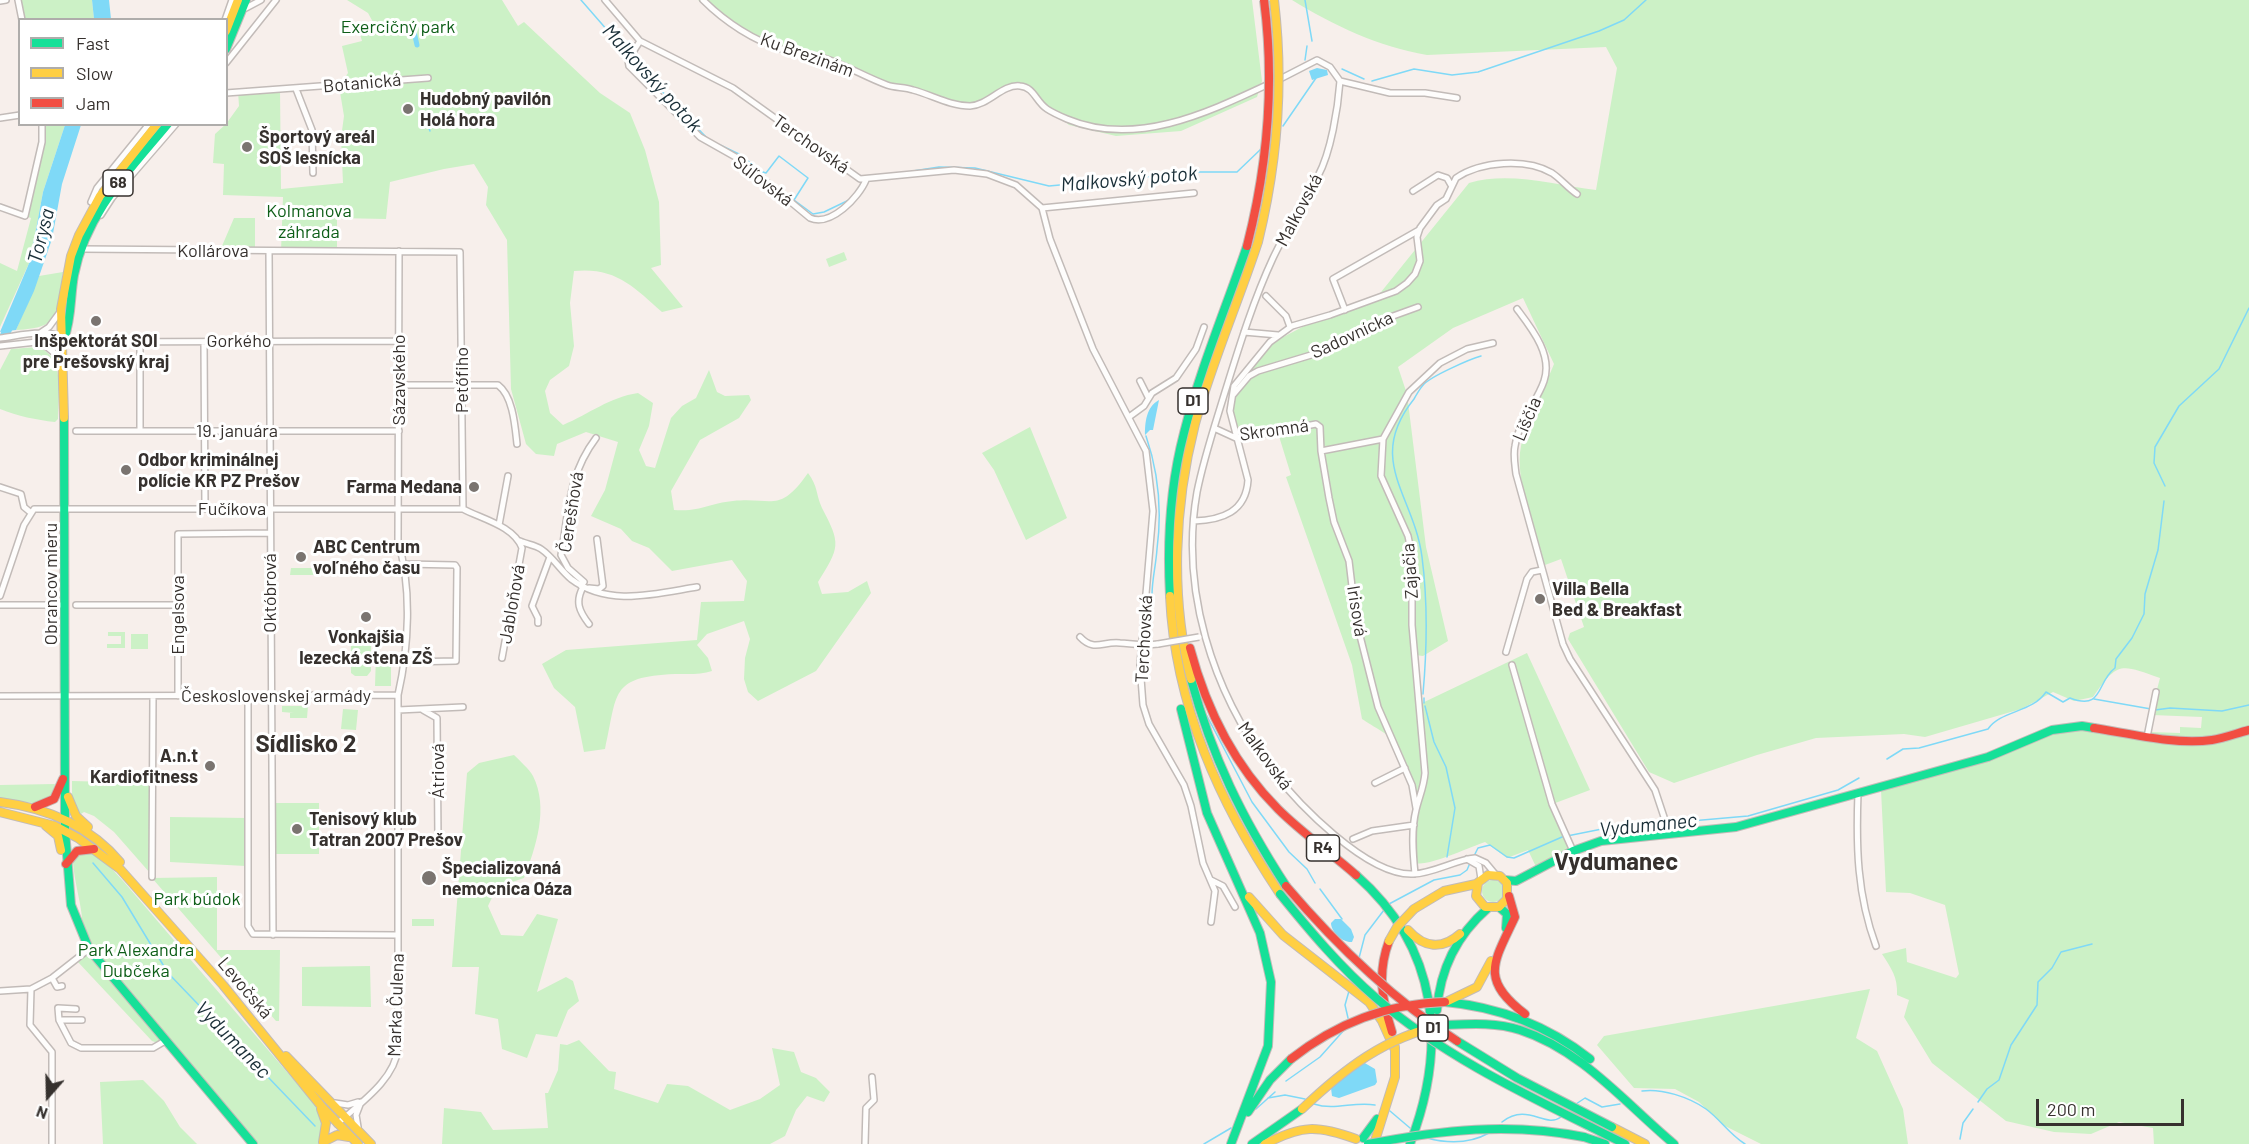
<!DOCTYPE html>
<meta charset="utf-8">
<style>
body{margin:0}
#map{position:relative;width:2249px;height:1144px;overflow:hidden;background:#f7efeb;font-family:Barlow,sans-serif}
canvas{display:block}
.legend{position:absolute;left:18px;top:18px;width:210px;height:108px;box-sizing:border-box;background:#fff;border:2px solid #afadab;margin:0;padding:8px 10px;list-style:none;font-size:18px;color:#36312e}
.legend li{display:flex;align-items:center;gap:12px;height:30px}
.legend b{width:30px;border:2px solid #afadab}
.north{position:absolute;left:18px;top:1066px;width:60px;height:60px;-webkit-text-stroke:4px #fff;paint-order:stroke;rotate:200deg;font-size:16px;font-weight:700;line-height:24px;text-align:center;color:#36312e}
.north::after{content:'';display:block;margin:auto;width:21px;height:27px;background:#36312e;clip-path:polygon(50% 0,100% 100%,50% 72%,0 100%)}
.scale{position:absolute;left:2036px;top:1099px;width:148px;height:27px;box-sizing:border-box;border:3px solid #36312e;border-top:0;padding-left:8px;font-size:18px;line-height:21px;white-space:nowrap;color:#36312e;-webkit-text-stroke:4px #fff;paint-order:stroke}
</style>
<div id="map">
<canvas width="2249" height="1144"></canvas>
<ul class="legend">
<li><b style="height:8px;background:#16e098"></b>Fast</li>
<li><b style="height:8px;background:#ffcf43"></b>Slow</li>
<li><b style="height:8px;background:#f24e42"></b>Jam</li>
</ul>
<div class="north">N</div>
<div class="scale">200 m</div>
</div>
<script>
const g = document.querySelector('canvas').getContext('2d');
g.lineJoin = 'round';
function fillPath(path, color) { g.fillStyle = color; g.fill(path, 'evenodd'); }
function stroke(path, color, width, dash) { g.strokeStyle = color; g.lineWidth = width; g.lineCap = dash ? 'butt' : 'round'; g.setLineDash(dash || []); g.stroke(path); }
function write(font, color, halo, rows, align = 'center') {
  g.font = font + ' Barlow,sans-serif'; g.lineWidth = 6; g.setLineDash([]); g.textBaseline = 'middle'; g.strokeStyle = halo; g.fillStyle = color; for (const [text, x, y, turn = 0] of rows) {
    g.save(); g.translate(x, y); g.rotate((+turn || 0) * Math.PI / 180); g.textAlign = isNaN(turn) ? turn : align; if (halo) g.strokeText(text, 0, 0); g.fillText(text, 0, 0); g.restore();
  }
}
const green = new Path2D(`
 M17 0H92L94 19H20Z
 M347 0H502L518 26 524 22 600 93 630 113 645 150 659 202 661 265 651 268 683 307 662 312C633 286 615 267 574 271L570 303 574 346 569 366 550 380 545 391 550 413 563 425C589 414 610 397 638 393L653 403 649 426 639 450 646 466 655 468 671 418 682 406 696 398 709 370 717 392 725 396 749 395 751 400 739 418 700 440 671 491 674 510C702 512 709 503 733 501 774 497 779 514 808 473 818 486 816 495 822 508 841 544 840 547 818 582L822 594 848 592 867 581 871 593 816 671 758 701 748 692 744 679 745 658 750 639 744 621 707 634 697 645 708 658 712 671C701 675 687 674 675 674 609 677 618 693 605 749L584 752 575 707 554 688 542 664 566 650 697 640 701 602 744 601 747 581 732 560 672 571 649 548 632 541 621 529 591 516 605 490 618 442 586 432 557 444 554 456 536 454 526 444 511 389 507 240 486 205 488 187 474 164 444 169 390 182 386 219 337 218V251H281L283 197 223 195 224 164 213 163 215 134 226 124 239 106 238 91 280 89 281 189 343 183 341 138 344 116 339 86 348 73 342 46 362 41 359 31 374 24 368 13Z
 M698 0H1252L1262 81 1257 97 1181 131 1116 136 1069 125 1020 85 976 105 948 102 898 89 847 65 795 55 765 43 718 18Z
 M1292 0H2249V1144H2154L2153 1128 2119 1122 2091 1134 2054 1132 2006 1121 1932 1063 1904 1017 1909 1000 1897 995C1898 977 1891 968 1882 954L1906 948 1907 962 1956 978 1959 974 1945 905 1910 893 1886 892 1881 790 1968 764 2066 727 2145 735 2160 678C2120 664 2118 661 2093 697L2074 701 2053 692 2021 709 1925 737 1904 734 1816 738 1757 755 1674 783 1649 772 1568 639 1570 633 1584 627 1561 559 1545 565C1536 532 1514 480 1521 446 1526 421 1544 389 1554 364L1523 298 1453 328 1398 367 1407 394 1426 547 1448 641 1423 656 1415 655 1418 705 1527 653 1590 790 1550 805 1575 855 1537 869 1528 850 1507 858 1485 842C1470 847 1427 867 1416 863 1416 834 1414 772 1399 747 1393 736 1372 726 1362 719L1352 665 1286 477 1291 475 1278 433 1241 442 1231 419 1233 390 1270 344 1308 324 1373 302 1469 183C1509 171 1555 185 1596 190L1617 68 1606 47 1427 55C1379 47 1333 25 1292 0ZM2152 715 2202 717 2201 728 2180 727V733L2150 732Z
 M40 125H65L43 192 30 261 0 327V263L17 271 31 218 25 216 33 186Z
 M234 218H255V247L222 246Z
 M844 252 847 260 829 267 826 259Z
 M63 272C57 313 63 328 16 330L39 276Z
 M37 347C66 355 58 396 58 419L55 422C36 420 18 416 0 409V370L11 349Z
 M1030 427 1067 518 1026 540 994 470 982 453Z
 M291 568H316L315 575H290Z
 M108 632H125V648H107V644H121V636H108Z
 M131 634H148V649H131Z
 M356 637 367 638 371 642V671L367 676H355L351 673V642Z
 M376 654H391V686H375Z
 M282 706H308L307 718H290V713H294L282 712Z
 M343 709 358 710 356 730 341 729Z
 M514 755C520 761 529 769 533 776 549 808 536 847 524 878L497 887 488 906 501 935 523 936 537 914 558 919 537 992 566 977 573 981 579 1001 568 1010 557 1037 536 1034 527 1058 502 1049 498 1019 475 1014 479 967H452L467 773 479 763Z
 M72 781 151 783 150 873 114 832 94 816 84 812 81 814 72 807Z
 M55 784 51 797 41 804 0 799V785Z
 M274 803H319V854H274Z
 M170 817 247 818 246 866 170 862Z
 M89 851 100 856 124 882 323 1114 324 1144H254L170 1047 152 1041 77 961 94 949 82 932C85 913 73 881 73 859L80 852Z
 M217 877V950H280L279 1021H276L152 878Z
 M1482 891a11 11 0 1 1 22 0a11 11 0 1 1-22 0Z
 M412 919H434V926H412Z
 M370 966 371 1007 302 1006V967Z
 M1870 989 1856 1038 1877 1051 1903 1109 1908 1144H1761L1723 1125 1699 1102 1675 1089 1634 1088 1597 1045 1604 1036Z
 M579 1040 609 1071 616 1072 614 1089 658 1103 667 1084 688 1086 730 1110 760 1099 780 1085 772 1048 794 1052 801 1072 816 1078 830 1092 824 1102 807 1096 796 1110 785 1136 770 1144H442L444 1108 481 1112 493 1130 548 1128 545 1093H548L558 1070 560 1044 567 1045Z
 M143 1080 164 1101 180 1127 197 1144H103L100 1082Z`);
const water = new Path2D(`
 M92 0H109L111 19H94Z
 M1317 68 1327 70 1328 75 1312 80 1309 71Z
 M65 125H81L62 184 52 239 34 291 16 330 0 332 30 261 43 192Z
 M1159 400 1153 430H1150L1145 435C1145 423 1146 407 1159 400Z
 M1335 919H1341L1351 929 1354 937 1352 942C1343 943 1331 932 1331 923Z
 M1363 1062 1375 1069 1377 1082 1375 1085 1339 1098 1332 1096 1331 1088Z`);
const stream = new Path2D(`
 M581 0 648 77 708 139
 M1305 0 1312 41
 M1305 60 1307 46
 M1342 69 1364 79
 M1372 81 1414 69 1452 75 1478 72 1599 31 1624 20 1646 0
 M424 115 430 131
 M1283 126 1316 78
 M720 145 741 155 760 171 766 173 779 156 808 178 794 200 813 214 824 212 849 200
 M913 171 939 167 975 168 1049 186 1199 172H1237L1261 149
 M863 177 873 175
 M1146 436C1158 471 1162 511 1157 549 1156 565 1152 579 1152 595
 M2165 486 2154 463 2155 447 2179 406 2219 369 2249 308
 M1423 694C1427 649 1428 603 1422 557 1414 495 1365 460 1414 399 1417 394 1420 388 1424 384 1432 376 1470 359 1481 356
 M1424 698V703
 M2094 699 2151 709
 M1425 706 1434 742 1446 767 1455 808 1447 857
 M2155 710 2170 708 2222 711 2249 705
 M1207 716 1252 802 1289 852 1307 869 1315 883
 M1887 759 1903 749 1919 748 1988 729C2001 710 2032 713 2046 692L2063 702 2070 698C2104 711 2096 682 2115 668L2116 659 2132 638 2144 614 2145 594 2158 550 2164 501
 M1668 823 1748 816 1838 790 1859 778
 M1474 856 1478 848 1490 845 1507 857 1514 858 1562 837 1607 828 1663 823
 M93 863 122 897 168 973 315 1126
 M1320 889 1342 919
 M1389 904 1434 880 1460 875 1467 870 1470 863
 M1359 958 1365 935 1384 910
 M1348 1018 1345 1005 1349 991
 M1286 1081 1320 1057 1345 1029
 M1642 1091C1661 1088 1689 1097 1706 1109 1720 1119 1729 1134 1745 1144
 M1268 1098 1285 1095 1305 1099
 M1978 1102 1987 1089 1999 1080 2011 1045 2037 1005 2038 982 2052 968 2061 952 2092 944
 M1314 1104C1335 1111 1354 1101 1375 1105
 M1576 1104 1585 1098 1602 1107 1620 1104
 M1256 1109 1275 1092
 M1390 1111 1410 1128
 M1502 1122C1528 1102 1545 1129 1561 1117
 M1427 1138C1449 1144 1469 1144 1489 1133
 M1960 1139 1963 1123 1973 1109
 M1204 1144 1231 1128`);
const canal = new Path2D(`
 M413 27 417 45`);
const river = new Path2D(`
 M0 345 12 320`);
const street = new Path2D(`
 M18 0 22 20
 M605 0 640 41 733 88 860 179 954 170 987 174 1016 185 1042 208 1050 239 1093 349 1146 451 1153 511 1140 665 1143 705 1149 724 1184 785 1191 806 1203 863 1215 891 1211 922
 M703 0C725 22 754 41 784 50 797 54 811 54 824 58 846 65 865 77 887 85 895 88 905 87 913 90 932 95 950 106 970 106 989 105 1002 84 1020 86 1034 87 1036 102 1047 109 1053 113 1060 116 1067 119 1136 148 1209 112 1271 83
 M0 1 6 0
 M246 8 261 0
 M225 20 232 0
 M640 41 628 60 629 66 700 137 739 159 810 218C831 227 859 197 866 180
 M226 63 276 0
 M1280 79 1317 60 1330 67 1340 81C1338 108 1331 152 1318 176 1304 204 1286 230 1273 258 1253 301 1239 347 1225 392 1215 425 1204 457 1197 492 1180 589 1212 691 1271 769 1298 804 1367 876 1413 874 1435 873 1454 860 1475 858L1486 863 1496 875
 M1340 81 1390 93H1425L1457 98
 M296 89 312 130 313 173
 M226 93 428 78
 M0 118 20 115
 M1413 191 1438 175 1447 178 1451 185
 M91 202 97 188 149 124
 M0 207 25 216 42 142V124
 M1042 208 1194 193
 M101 215 112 198 176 124
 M81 249 460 252 463 509
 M269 251 273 935
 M1266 296 1286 316 1290 327
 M1517 309C1532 329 1553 355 1544 381 1537 402 1519 420 1515 446 1513 455 1515 465 1516 474L1563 644 1570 659 1655 790 1669 832
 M1345 310 1333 279 1419 230
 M1244 332 1278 335
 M40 333 49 327 60 312
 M0 338C18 336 48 328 63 338
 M80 342 399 341
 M140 342V431
 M204 342 205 509
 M38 344 47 347 64 361
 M0 346 64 339
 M1140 381 1148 397
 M399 385H498C513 396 515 426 517 444
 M1233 395 1249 376 1258 371 1321 352 1382 320 1418 307
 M1129 417 1144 406 1152 393 1176 378 1196 349 1204 327
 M1214 428 1238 439 1316 424 1320 427 1321 451 1383 439
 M76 431H399
 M1321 451 1329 498 1334 522 1349 561 1356 620 1378 707 1412 785 1416 808
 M0 487 21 494 24 507 30 512
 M1194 521C1222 520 1246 512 1248 480L1230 411 1234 386 1270 342 1292 326 1330 315 1396 291 1407 283 1415 274 1420 261 1417 237 1420 228 1437 205 1446 199 1456 178C1481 161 1526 158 1552 173 1561 179 1568 188 1577 194
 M499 525 508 476
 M520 541C526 544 535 545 541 549 553 557 560 570 571 579 608 607 654 594 697 587
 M405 564 455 565 457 568 456 661 406 662
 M581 586 584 582 568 568 561 555C569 511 568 475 596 438
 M583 587C575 602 579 611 589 624
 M589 588 599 589 603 586 597 539
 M0 596 24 525 34 509H463C482 519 514 526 522 548L502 658
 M0 605H65
 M76 605H178
 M538 623V618L532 606 550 557
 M1080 637C1094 652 1103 641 1120 643 1134 644 1144 646 1158 644
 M1506 652 1527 579 1532 572 1542 570
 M1512 665 1552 804 1573 851
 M0 696 398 695
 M178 696V534L270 533
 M248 696V926L253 934 398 935
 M398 710 463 707
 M423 710 437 718 438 840
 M2147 737 2156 692
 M1375 783 1405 768
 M1858 793C1856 846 1857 895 1876 946
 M1353 839 1372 831 1414 825
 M1467 859 1479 866 1481 879
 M1415 874C1413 854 1411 830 1416 810 1419 797 1424 787 1425 773L1412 625V555L1408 536 1381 476 1383 439 1409 392 1440 363 1467 349 1493 343
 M152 877 153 696
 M1211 880 1223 886 1235 907
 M52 978 57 987 62 986
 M31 989 30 1025 52 1052V1144
 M0 991 31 989 52 978 89 949
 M59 1020 58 1008 76 1009
 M82 1020H59L71 1043 81 1048H153L165 1041
 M335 1103 348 1105 358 1102
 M337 1124C359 1104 395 1080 398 1048V695C409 647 412 588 398 541L399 251
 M358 1127 356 1115 361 1102
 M865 1144 866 1108 874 1100 872 1077`);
const fast = new Path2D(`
 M226 49 246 0
 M64 339C72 318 70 297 74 275 86 213 129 171 168 124
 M64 418 65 830
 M1170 596C1167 541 1170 486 1184 433 1200 369 1226 308 1247 246
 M1191 679C1212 757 1242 818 1286 886
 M1181 709 1207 813 1260 933 1271 982 1268 1046 1231 1144
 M65 830 71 905 89 949 253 1144
 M1356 875C1439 948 1448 1045 1410 1144
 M1505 880 1516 881 1573 851 1601 841 1736 827 1988 757 2052 730 2082 726 2094 728
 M1499 907 1507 914 1506 928
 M1445 1002C1500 1007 1547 1025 1590 1059
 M1437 1010C1440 969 1457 935 1488 908
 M1443 1025C1469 1024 1496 1022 1520 1030 1582 1050 1626 1104 1674 1144
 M1248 1112 1270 1080 1291 1059
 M1591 1127 1625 1144
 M1584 1137 1605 1144
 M1363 1138 1377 1119
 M1252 1144 1302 1109`);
const slow = new Path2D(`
 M226 31 238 0
 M64 418 61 309 71 256 79 235 100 196 157 124
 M1170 596C1175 706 1220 804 1280 894
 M1191 679C1170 597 1174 506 1195 424 1212 362 1238 303 1258 242
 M68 797 76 816 88 827
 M0 802C47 808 89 825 120 862
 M0 812 55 826 78 838 120 869 223 985 322 1107 358 1144
 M46 826 58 836 61 850
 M1249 897 1283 935 1369 1002 1382 1021 1395 1050
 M1414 909 1444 891 1476 884 1488 875 1500 876 1507 883V899L1499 907H1485L1476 896 1478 883
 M1408 930C1424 948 1442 950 1460 934
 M1448 1001 1477 987 1491 961
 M286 1056 371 1144
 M321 1109 326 1123 323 1142
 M1612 1127 1645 1144
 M323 1142 337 1135 349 1137
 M1265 1144C1302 1125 1317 1125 1356 1139
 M1374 1144 1395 1077V1047`);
const jam = new Path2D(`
 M1190 648C1206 708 1233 764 1278 809 1302 833 1330 852 1356 875
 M2094 728C2132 734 2175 745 2212 740 2225 738 2237 733 2249 730
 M35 807 54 799 63 779
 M66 864 77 851 94 849
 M1509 896 1515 917C1494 962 1479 979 1525 1014
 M1389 941C1377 973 1382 1000 1392 1032`);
const streetBridge = new Path2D(`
 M1158 644 1199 637`);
const fastBridge = new Path2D(`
 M1280 894C1310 931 1340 967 1376 998 1440 1053 1516 1090 1591 1127
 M1457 1041 1517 1078 1612 1127
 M1368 1144C1441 1130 1510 1122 1584 1137`);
const slowBridge = new Path2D(`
 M1258 242C1278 161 1284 83 1274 0
 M1389 941 1397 927 1414 909
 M1302 1109C1344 1069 1385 1037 1443 1025`);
const jamBridge = new Path2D(`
 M1247 246C1268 164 1275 84 1264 0
 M1286 886C1337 946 1391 998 1457 1041
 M1291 1059C1337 1023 1386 1004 1445 1002`);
const markers = [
 [408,109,6,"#7a7470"],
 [247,147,6,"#7a7470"],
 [96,321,6,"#7a7470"],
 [126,470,6,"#7a7470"],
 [474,487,6,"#7a7470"],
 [301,557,6,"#7a7470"],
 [1540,599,6,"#7a7470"],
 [366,617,6,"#7a7470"],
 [210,766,6,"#7a7470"],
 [297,829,6,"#7a7470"],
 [429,878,8,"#7a7470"]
];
const shields = [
 [118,183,30],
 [1193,401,30],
 [1323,848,33],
 [1433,1028,30]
];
const shieldNames = [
 ["68",118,183],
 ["D1",1193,401],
 ["R4",1323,848],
 ["D1",1433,1028]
];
const parkNames = [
 ["Exercičný park",398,27],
 ["Kolmanova",309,211],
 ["záhrada",309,232],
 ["Park búdok",197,899],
 ["Park Alexandra",136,950],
 ["Dubčeka",136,971]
];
const streetNames = [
 ["Ku Brezinám",807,55,20],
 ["Botanická",362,83,-5],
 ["Terchovská",811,144,35],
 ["Súľovská",763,181,38],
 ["Malkovská",1299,210,-62],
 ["Kollárova",213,251],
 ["Sadovnícka",1352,335,-25],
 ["Gorkého",239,341],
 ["Sázavského",399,380,-90],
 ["Petőfiho",462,380,-90],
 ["Líščia",1527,419,-67],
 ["Skromná",1274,430,-8],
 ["19. januára",237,431],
 ["Fučíkova",232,509],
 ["Čerešňová",571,512,-81],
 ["Zajačia",1410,571,-94],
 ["Obrancov mieru",51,584,-90],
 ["Októbrová",270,593,-90],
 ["Jabloňová",512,604,-80],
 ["Irisová",1357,611,81],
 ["Engelsova",178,615,-90],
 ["Terchovská",1144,639,-87],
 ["Československej armády",276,696],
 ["Malkovská",1265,756,54],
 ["Átriová",438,771,-90],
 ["Levočská",245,988,50],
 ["Marka Čulena",396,1005,-88]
];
const poiNames = [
 ["Hudobný pavilón",420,99],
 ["Holá hora",420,120],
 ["Športový areál",259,137],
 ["SOŠ lesnícka",259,158],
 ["Inšpektorát SOI",96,341,"center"],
 ["pre Prešovský kraj",96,362,"center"],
 ["Odbor kriminálnej",138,460],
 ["polície KR PZ Prešov",138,481],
 ["Farma Medana",462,487,"right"],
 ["ABC Centrum",313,547],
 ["voľného času",313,568],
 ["Villa Bella",1552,589],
 ["Bed & Breakfast",1552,610],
 ["Vonkajšia",366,637,"center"],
 ["lezecká stena ZŠ",366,658,"center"],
 ["A.n.t",198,756,"right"],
 ["Kardiofitness",198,777,"right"],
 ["Tenisový klub",309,819],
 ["Tatran 2007 Prešov",309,840],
 ["Špecializovaná",442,868],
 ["nemocnica Oáza",442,889]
];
const waterNames = [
 ["Malkovský potok",652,78,48],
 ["Malkovský potok",1129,179,-5],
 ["Torysa",41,236,-76],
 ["Vydumanec",1648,825,-6],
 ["Vydumanec",233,1040,46]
];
const districtNames = [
 ["Sídlisko 2",306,744],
 ["Vydumanec",1616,862]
];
fillPath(green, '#ccf1c6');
fillPath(water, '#7fd9f7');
stroke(stream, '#7fd9f7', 1.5);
stroke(canal, '#7fd9f7', 5);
stroke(river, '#7fd9f7', 9);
stroke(street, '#c2bbb8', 8);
stroke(fast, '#c2bbb8', 10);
stroke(slow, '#c2bbb8', 10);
stroke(jam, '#c2bbb8', 10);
stroke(street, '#fefdfc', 5);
stroke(fast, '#16e098', 8);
stroke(slow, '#ffcf43', 8);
stroke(jam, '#f24e42', 8);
stroke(streetBridge, '#c2bbb8', 8, []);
stroke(fastBridge, '#c2bbb8', 10, []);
stroke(slowBridge, '#c2bbb8', 10, []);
stroke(jamBridge, '#c2bbb8', 10, []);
stroke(streetBridge, '#fefdfc', 5);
stroke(fastBridge, '#16e098', 8);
stroke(slowBridge, '#ffcf43', 8);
stroke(jamBridge, '#f24e42', 8);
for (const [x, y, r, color] of markers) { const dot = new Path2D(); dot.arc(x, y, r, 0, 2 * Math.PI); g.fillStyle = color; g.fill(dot); stroke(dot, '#fff', 2); }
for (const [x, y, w] of shields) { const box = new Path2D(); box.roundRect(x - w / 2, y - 13, w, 26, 4.5); g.fillStyle = '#fff'; g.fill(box); stroke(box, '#36312e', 1.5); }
write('bold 16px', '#36312e', null, shieldNames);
write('18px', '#0e5e18', '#fff', parkNames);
write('18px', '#36312e', '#fff', streetNames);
write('bold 18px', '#36312e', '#fff', poiNames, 'left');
write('italic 20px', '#192e37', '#fff', waterNames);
write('bold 24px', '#36312e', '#fff', districtNames);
</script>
